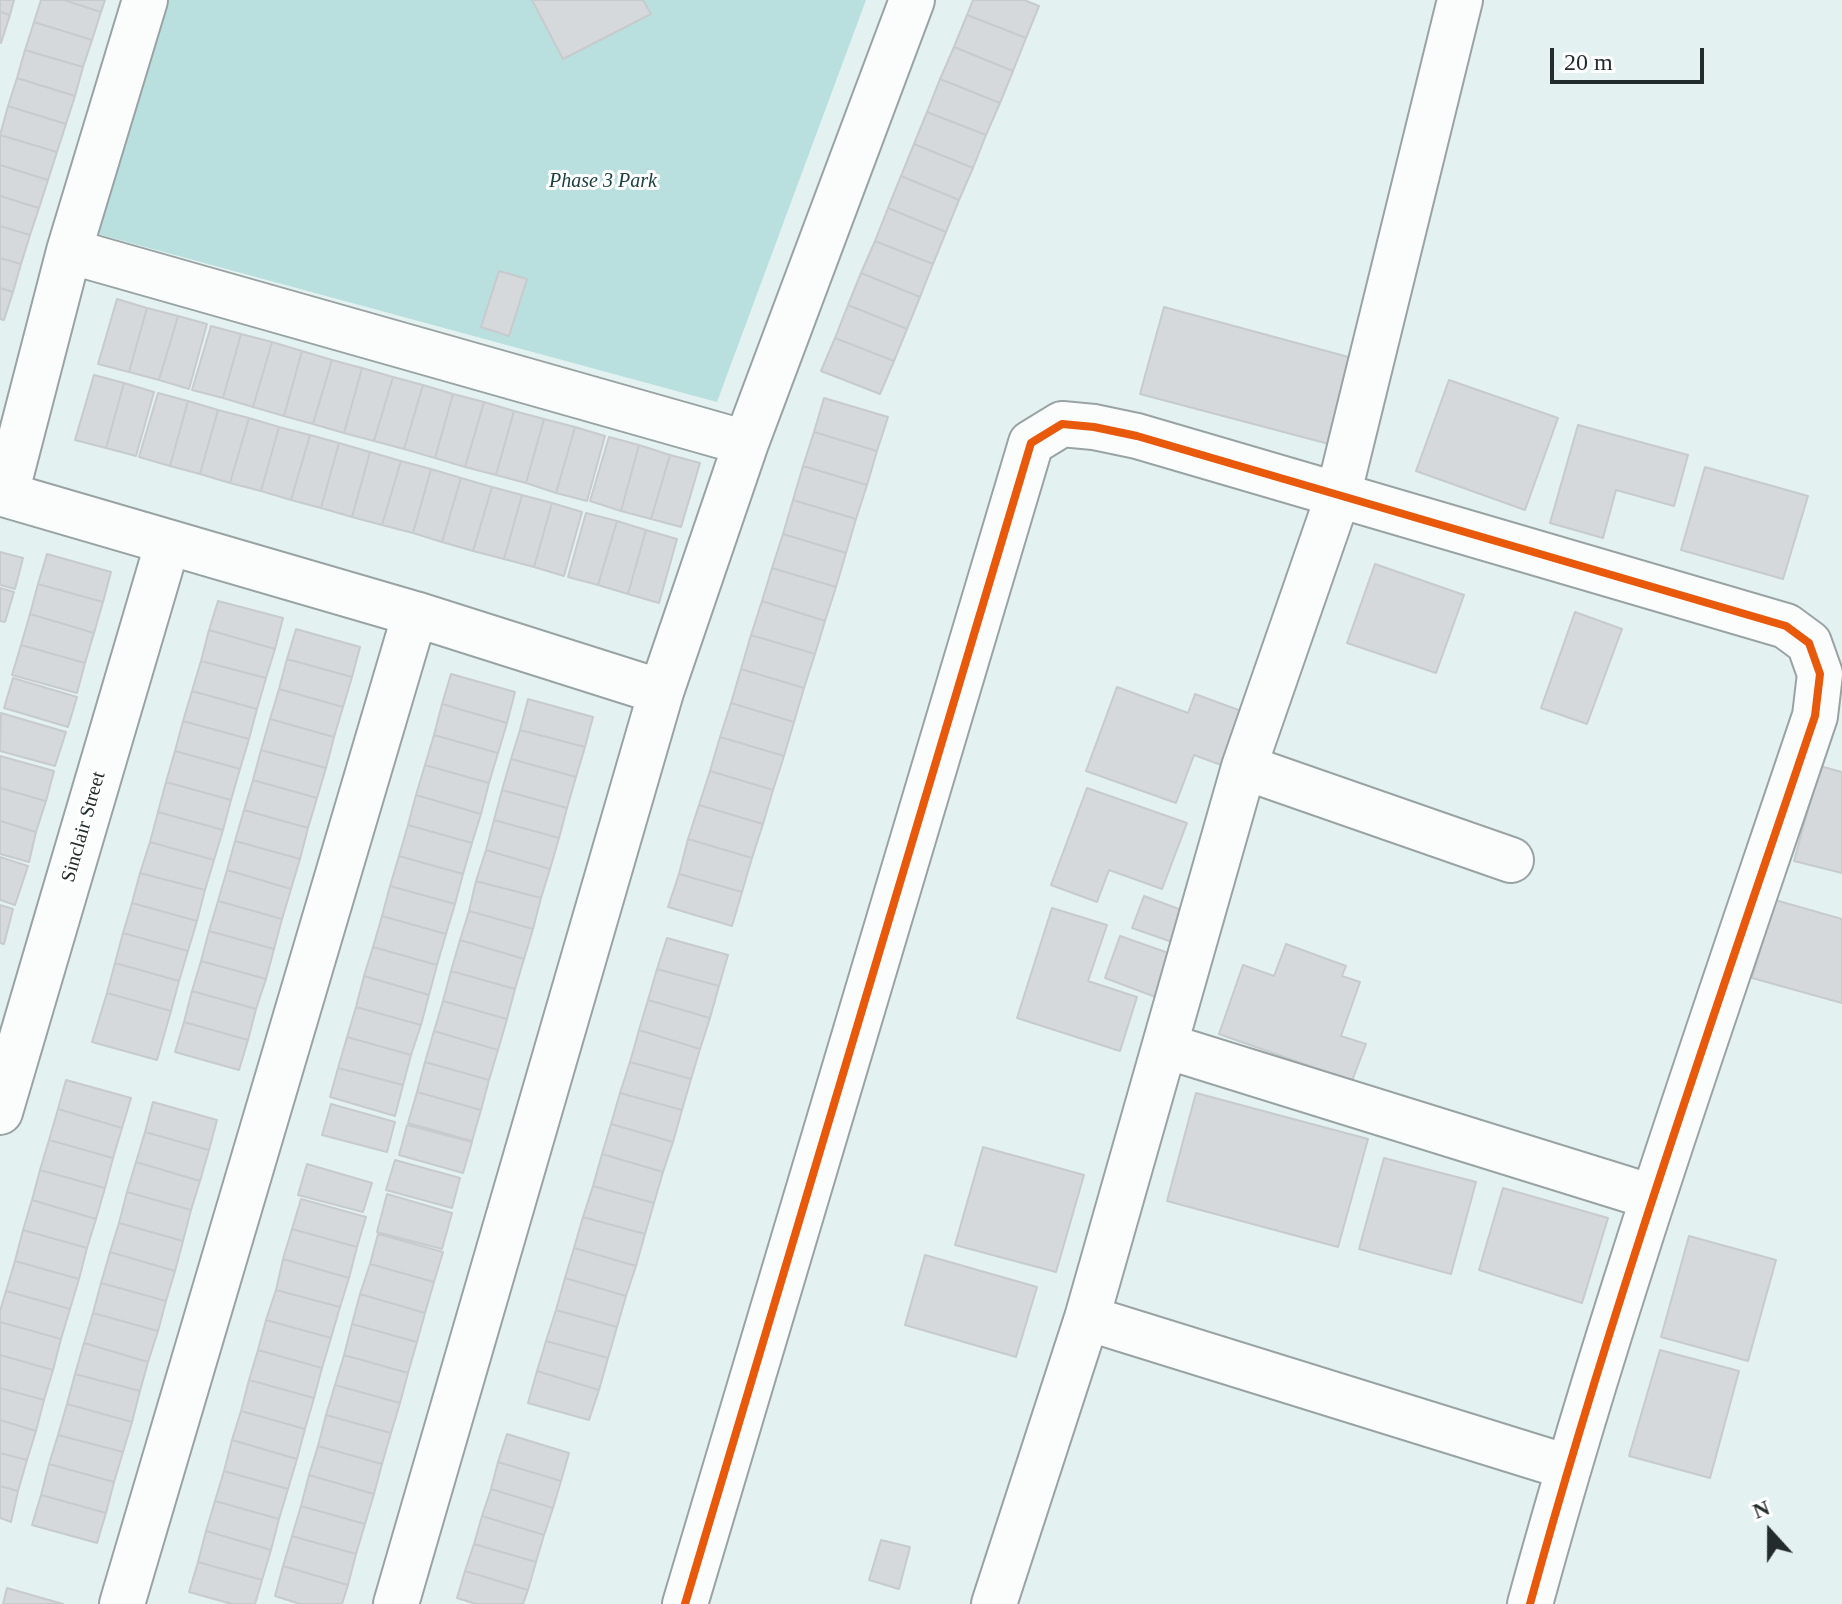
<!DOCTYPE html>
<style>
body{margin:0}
#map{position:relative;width:1842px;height:1604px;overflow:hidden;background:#e4f1f1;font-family:Georgia,serif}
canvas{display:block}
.north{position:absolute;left:1730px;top:1492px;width:80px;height:80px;-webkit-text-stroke:6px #fff;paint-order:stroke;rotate:339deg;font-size:22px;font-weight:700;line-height:32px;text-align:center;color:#232c2c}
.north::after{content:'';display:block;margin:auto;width:28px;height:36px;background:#232c2c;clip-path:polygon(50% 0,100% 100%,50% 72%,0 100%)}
.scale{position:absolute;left:1550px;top:48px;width:154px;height:36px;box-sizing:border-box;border:4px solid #232c2c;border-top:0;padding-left:10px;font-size:24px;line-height:28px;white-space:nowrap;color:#232c2c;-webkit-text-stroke:6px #fff;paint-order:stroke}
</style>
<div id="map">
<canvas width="1842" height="1604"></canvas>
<div class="north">N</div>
<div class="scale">20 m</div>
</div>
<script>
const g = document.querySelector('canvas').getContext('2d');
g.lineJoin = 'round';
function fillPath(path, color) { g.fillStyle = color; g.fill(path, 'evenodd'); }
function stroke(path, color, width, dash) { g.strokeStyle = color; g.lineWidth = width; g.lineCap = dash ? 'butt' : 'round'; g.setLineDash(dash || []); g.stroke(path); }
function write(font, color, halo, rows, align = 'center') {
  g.font = font + ' Georgia,serif'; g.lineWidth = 6; g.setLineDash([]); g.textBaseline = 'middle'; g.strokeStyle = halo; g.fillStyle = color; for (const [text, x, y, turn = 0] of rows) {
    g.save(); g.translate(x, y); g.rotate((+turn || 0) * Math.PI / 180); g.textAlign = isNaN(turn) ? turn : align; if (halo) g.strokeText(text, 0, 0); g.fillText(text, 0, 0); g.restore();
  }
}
const green = new Path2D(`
 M167 0H866L717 402 90 232Z`);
const building = new Path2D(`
 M0 0H14L10 15 0 12Z
 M41 0H64L101 12 92 40 34 22Z
 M64 0H105L101 12Z
 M532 0H643L651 14 563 59Z
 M973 0H1024L1039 6 1026 38 967 15Z
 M0 12 10 15 1 43 0 42Z
 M967 15 1026 38 1013 71 954 47Z
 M34 22 92 40 83 67 25 50Z
 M954 47 1013 71 1000 103 940 79Z
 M25 50 83 67 75 96 17 78Z
 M17 78 75 96 66 124 8 106Z
 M940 79 1000 103 986 135 927 112Z
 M8 106 66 124 57 152 0 135Z
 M927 112 986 135 973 168 914 144Z
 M0 135 57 152 48 180 0 165Z
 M914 144 973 168 959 200 901 176Z
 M0 165 48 180 39 208 0 196Z
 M901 176 959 200 946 232 888 208Z
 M0 196 39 208 30 235 0 226Z
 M888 208 946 232 933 264 875 241Z
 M0 226 30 235 21 264 0 258Z
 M875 241 933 264 920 297 861 273Z
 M0 258 21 264 13 292 0 288Z
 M499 271 527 279 509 336 481 327Z
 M861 273 920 297 907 329 848 305Z
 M0 288 13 292 4 320 0 319Z
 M117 299 147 308 129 372 98 364Z
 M848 305 907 329 894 361 835 338Z
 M1164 307 1352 358 1329 444 1140 394Z
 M147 308 178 316 159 380 129 372Z
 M178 316 207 324 189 389 159 380Z
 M211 326 241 334 223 398 192 390Z
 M241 334 272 342 253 407 223 398Z
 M835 338 894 361 880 394 821 371Z
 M272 342 302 351 284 416 253 407Z
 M302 351 332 360 313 424 284 416Z
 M332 360 362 368 344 433 313 424Z
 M362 368 393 377 374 441 344 433Z
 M94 375 124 383 106 448 75 440Z
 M393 377 423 385 404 449 374 441Z
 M1449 380 1558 418 1525 510 1416 471Z
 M124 383 154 392 136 456 106 448Z
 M423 385 453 394 435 458 404 449Z
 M158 393 188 401 170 466 139 457Z
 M453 394 484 402 465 467 435 458Z
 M824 398 888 417 877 451 814 432Z
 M188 401 218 410 200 474 170 466Z
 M484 402 514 411 496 475 465 467Z
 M218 410 249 418 230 483 200 474Z
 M514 411 544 419 526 483 496 475Z
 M249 418 279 427 261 491 230 483Z
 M544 419 575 427 556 493 526 483Z
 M1578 425 1688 455 1674 506 1616 490 1603 538 1550 523Z
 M279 427 310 435 291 500 261 491Z
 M575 427 605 436 587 501 556 493Z
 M814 432 877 451 867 485 803 466Z
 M310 435 339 443 321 508 291 500Z
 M609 437 639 445 621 511 590 501Z
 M339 443 370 452 352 517 321 508Z
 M639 445 670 455 651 519 621 511Z
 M370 452 401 461 382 525 352 517Z
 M670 455 700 463 681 527 651 519Z
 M401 461 431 469 413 533 382 525Z
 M803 466 867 485 856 519 793 500Z
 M1705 467 1808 496 1783 579 1681 550Z
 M431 469 461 478 442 542 413 533Z
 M461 478 492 487 473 551 442 542Z
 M492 487 522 495 504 559 473 551Z
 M522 495 552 503 534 567 504 559Z
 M793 500 856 519 846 553 783 534Z
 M552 503 582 512 564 576 534 567Z
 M586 513 617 521 598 585 568 577Z
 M617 521 646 530 628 594 598 585Z
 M646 530 677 539 659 603 628 594Z
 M783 534 846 553 836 587 772 568Z
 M0 552 23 558 15 589 0 585Z
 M47 554 111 572 103 602 38 584Z
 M1375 564 1464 595 1436 673 1347 643Z
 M772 568 836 587 825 621 762 601Z
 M38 584 103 602 94 633 30 614Z
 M0 588 14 592 5 622 0 621Z
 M218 601 283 618 275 649 209 630Z
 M762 601 825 621 815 654 751 635Z
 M1575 612 1622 629 1587 724 1541 708Z
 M30 614 94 633 85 663 21 645Z
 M296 629 360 647 352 677 287 659Z
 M209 630 275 649 266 678 201 661Z
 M751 635 815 654 804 688 741 669Z
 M21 645 85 663 77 693 12 675Z
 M287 659 352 677 343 707 279 689Z
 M201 661 266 678 257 709 192 691Z
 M741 669 804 688 794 722 731 703Z
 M451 674 515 692 507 723 442 704Z
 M13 678 77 697 68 727 4 708Z
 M1117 687 1188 713 1195 694 1244 712 1224 766 1194 755 1176 803 1086 771Z
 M279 689 343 707 334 737 270 719Z
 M192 691 257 709 249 739 183 721Z
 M528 699 593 717 585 747 520 730Z
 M731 703 794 722 784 756 720 737Z
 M442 704 507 723 498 753 434 735Z
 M1 713 66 732 55 766 0 751Z
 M270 719 334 737 326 768 261 750Z
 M183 721 249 739 240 769 175 751Z
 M520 730 585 747 576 777 511 759Z
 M434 735 498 753 489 783 425 765Z
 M720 737 784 756 773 790 710 771Z
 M261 750 326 768 317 798 253 780Z
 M175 751 240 769 231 800 166 782Z
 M0 756 54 771 46 801 0 788Z
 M511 759 576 777 567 808 502 790Z
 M425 765 489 783 481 814 416 795Z
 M1820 766 1842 772V873L1794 861Z
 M710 771 773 790 763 824 699 805Z
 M253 780 317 798 308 828 244 810Z
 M166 782 231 800 223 830 158 812Z
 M0 788 46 801 36 832 0 821Z
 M1087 788 1187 823 1162 889 1109 870 1097 902 1051 885Z
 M502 790 567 808 559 838 494 820Z
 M416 795 481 814 472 843 408 825Z
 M699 805 763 824 752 858 688 839Z
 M244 810 308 828 300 859 235 841Z
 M158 812 223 830 214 860 150 842Z
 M494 820 559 838 550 869 486 850Z
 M0 821 36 832 29 862 0 854Z
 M408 825 472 843 463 874 399 856Z
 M688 839 752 858 742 892 679 874Z
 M235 841 300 859 291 889 227 870Z
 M150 842 214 860 205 890 140 873Z
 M486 850 550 869 541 898 476 881Z
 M399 856 463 874 455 904 390 886Z
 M0 857 28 866 15 905 0 900Z
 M227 870 291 889 282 919 218 901Z
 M140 873 205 890 197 921 132 903Z
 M679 874 742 892 732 926 668 907Z
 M476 881 541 898 533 929 469 911Z
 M390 886 455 904 446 934 382 916Z
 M1144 896 1187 912 1175 943 1132 928Z
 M1775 900 1842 919V1003L1752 978Z
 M218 901 282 919 274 949 209 931Z
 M132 903 197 921 188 951 123 933Z
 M0 905 13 909 4 944 0 943Z
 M1052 908 1107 925 1088 981 1137 997 1120 1051 1017 1018Z
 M469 911 533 929 524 959 460 940Z
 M382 916 446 934 437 965 373 947Z
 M209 931 274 949 266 979 201 961Z
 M123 933 188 951 179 981 115 963Z
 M1120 936 1177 956 1161 999 1105 978Z
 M667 938 728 955 719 986 657 969Z
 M460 940 524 959 515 989 451 971Z
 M1286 944 1346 966 1342 976 1360 982 1341 1036 1366 1044 1352 1081 1219 1034 1243 965 1274 976Z
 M373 947 437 965 429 995 364 976Z
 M201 961 266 979 256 1009 192 991Z
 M115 963 179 981 171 1011 107 993Z
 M657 969 719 986 710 1018 648 1000Z
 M451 971 515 989 507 1019 443 1001Z
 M364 976 429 995 421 1025 356 1007Z
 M192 991 256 1009 248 1040 184 1022Z
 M107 993 171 1011 157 1060 92 1042Z
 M648 1000 710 1018 700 1049 639 1030Z
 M443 1001 507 1019 498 1050 434 1031Z
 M356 1007 421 1025 411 1055 347 1037Z
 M184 1022 248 1040 239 1070 175 1052Z
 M639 1030 700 1049 691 1079 630 1062Z
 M434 1031 498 1050 489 1080 425 1062Z
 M347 1037 411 1055 403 1085 338 1068Z
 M425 1062 489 1080 481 1110 417 1092Z
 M630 1062 691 1079 682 1110 620 1093Z
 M338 1068 403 1085 395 1116 330 1097Z
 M66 1080 131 1098 122 1128 58 1109Z
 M417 1092 481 1110 472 1141 408 1123Z
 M620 1093 682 1110 673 1142 611 1124Z
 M1196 1093 1368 1139 1338 1247 1167 1201Z
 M153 1102 217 1120 209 1150 145 1132Z
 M331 1104 395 1122 387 1152 322 1135Z
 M58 1109 122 1128 113 1158 49 1140Z
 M611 1124 673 1142 663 1172 602 1154Z
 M407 1125 472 1142 463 1173 399 1155Z
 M145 1132 209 1150 200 1181 136 1162Z
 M49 1140 113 1158 105 1188 40 1170Z
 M983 1147 1084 1175 1056 1272 955 1245Z
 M602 1154 663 1172 654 1203 593 1186Z
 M1384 1158 1476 1182 1451 1274 1359 1249Z
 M395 1160 460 1178 452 1208 386 1190Z
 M136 1162 200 1181 191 1210 127 1192Z
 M307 1164 372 1183 363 1212 298 1195Z
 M40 1170 105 1188 96 1219 32 1200Z
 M593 1186 654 1203 645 1234 583 1217Z
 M1503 1188 1608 1218 1582 1303 1479 1270Z
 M127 1192 191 1210 183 1241 119 1223Z
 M387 1194 452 1213 442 1249 377 1232Z
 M301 1199 366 1217 357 1247 292 1229Z
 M32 1200 96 1219 87 1248 23 1230Z
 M583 1217 645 1234 636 1266 574 1248Z
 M119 1223 183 1241 175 1271 110 1252Z
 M292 1229 357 1247 349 1278 283 1259Z
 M23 1230 87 1248 79 1279 15 1261Z
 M378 1234 443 1252 434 1282 370 1264Z
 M1689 1236 1776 1260 1748 1361 1661 1337Z
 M574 1248 636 1266 626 1296 565 1278Z
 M110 1252 175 1271 166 1301 101 1283Z
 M925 1255 1037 1287 1016 1357 905 1325Z
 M283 1259 349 1278 340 1307 276 1290Z
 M15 1261 79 1279 70 1309 6 1291Z
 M370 1264 434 1282 425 1313 360 1294Z
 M565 1278 626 1296 617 1327 556 1310Z
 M101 1283 166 1301 158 1331 93 1313Z
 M276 1290 340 1307 331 1338 266 1320Z
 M6 1291 70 1309 61 1339 0 1322V1311Z
 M360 1294 425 1313 417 1342 352 1324Z
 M556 1310 617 1327 608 1358 546 1341Z
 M93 1313 158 1331 148 1362 84 1343Z
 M266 1320 331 1338 322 1368 258 1350Z
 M0 1322 61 1339 53 1370 0 1355Z
 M352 1324 417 1342 408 1373 344 1355Z
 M546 1341 608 1358 599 1390 537 1371Z
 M84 1343 148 1362 140 1391 75 1374Z
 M258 1350 322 1368 314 1398 249 1380Z
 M1660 1350 1739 1371 1710 1478 1629 1456Z
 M0 1355 53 1370 44 1400 0 1388Z
 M344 1355 408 1373 400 1403 335 1385Z
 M537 1371 599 1390 589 1420 528 1403Z
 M75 1374 140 1391 132 1422 67 1404Z
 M249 1380 314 1398 305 1429 241 1411Z
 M335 1385 400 1403 391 1433 326 1415Z
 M0 1388 44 1400 36 1431 0 1420Z
 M67 1404 132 1422 123 1452 58 1435Z
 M241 1411 305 1429 297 1459 232 1440Z
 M326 1415 391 1433 382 1464 318 1446Z
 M0 1420 36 1431 27 1460 0 1453Z
 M507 1434 569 1453 561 1481 498 1462Z
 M58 1435 123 1452 114 1482 49 1464Z
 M232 1440 297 1459 288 1489 224 1471Z
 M318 1446 382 1464 374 1494 309 1475Z
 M0 1453 27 1460 18 1491 0 1486Z
 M498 1462 561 1481 553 1508 491 1489Z
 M49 1464 114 1482 106 1513 41 1495Z
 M224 1471 288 1489 279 1519 215 1501Z
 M309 1475 374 1494 365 1524 301 1506Z
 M0 1486 18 1491 11 1522 0 1518Z
 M491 1489 553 1508 544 1535 482 1516Z
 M41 1495 106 1513 97 1543 32 1525Z
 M215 1501 279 1519 271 1550 206 1531Z
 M301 1506 365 1524 356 1554 292 1536Z
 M482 1516 544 1535 536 1562 474 1544Z
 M206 1531 271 1550 262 1580 198 1562Z
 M292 1536 356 1554 348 1585 283 1566Z
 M881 1540 910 1547 899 1589 869 1580Z
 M474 1544 536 1562 528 1590 465 1571Z
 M198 1562 262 1580 255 1604H232L189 1592Z
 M283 1566 348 1585 342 1604H300L275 1596Z
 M465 1571 528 1590 523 1604H476L457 1598Z
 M7 1588 63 1604H3Z`);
const street = new Path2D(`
 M69 251 746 443
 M0 493 415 614 661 692
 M6 494 69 251 145 0
 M1244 767 1511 860
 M1166 1046 1652 1197
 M0 1112 168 542
 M1087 1318 1567 1467
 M122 1604 415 614
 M396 1604 661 692 746 443 912 0
 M685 1604 1031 443 1062 424 1094 427 1137 436 1786 626 1809 643 1820 674 1815 716C1716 1010 1612 1304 1530 1604
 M994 1604 1087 1318 1244 767 1338 496 1460 0`);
const cycleway = new Path2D(`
 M685 1604 1031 443 1062 424 1094 427 1137 436 1786 626 1809 643 1820 674 1815 716C1716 1010 1612 1304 1530 1604`);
const parkNames = [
 ["Phase 3 Park",603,182]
];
const streetNames = [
 ["Sinclair Street",84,827,-74]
];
fillPath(green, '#badfdf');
fillPath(building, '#d6d9dc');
stroke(building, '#c7cbcd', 2);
stroke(street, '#9aa3a3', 48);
stroke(street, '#fbfdfd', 44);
stroke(cycleway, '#e8590c', 8);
write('italic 20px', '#1b4141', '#fff', parkNames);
write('20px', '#232c2c', '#fff', streetNames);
</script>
